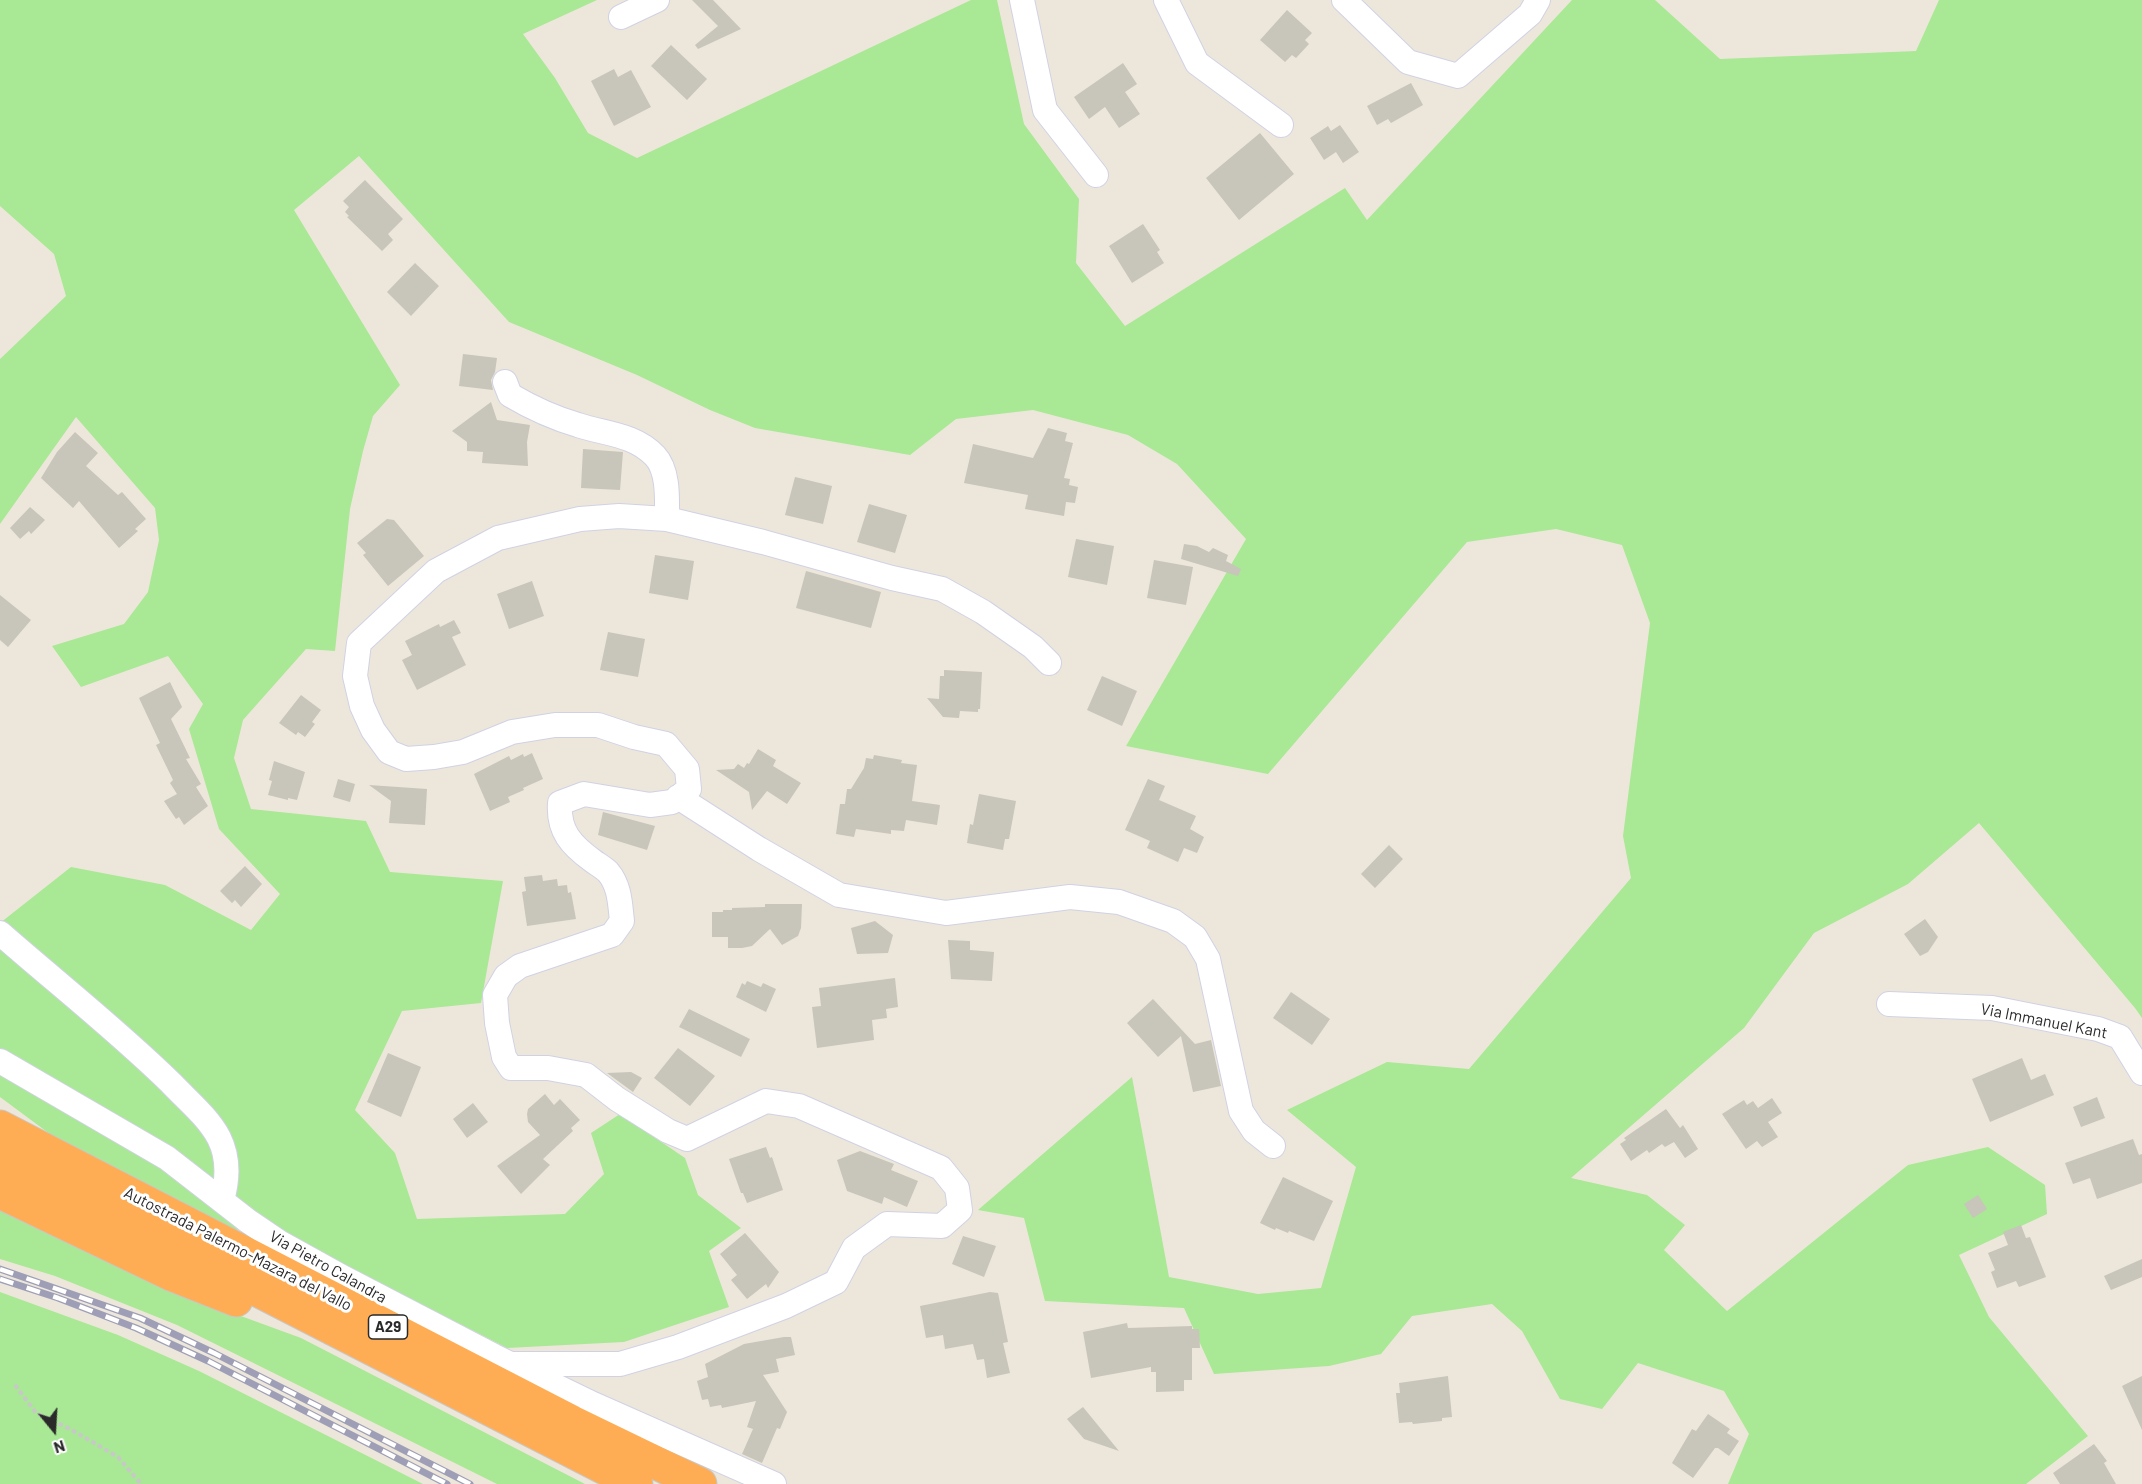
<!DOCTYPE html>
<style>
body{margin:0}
#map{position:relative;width:2142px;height:1484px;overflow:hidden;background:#ede7db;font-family:Barlow,sans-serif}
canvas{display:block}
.north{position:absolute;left:24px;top:1400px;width:60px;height:60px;-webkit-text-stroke:4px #fff;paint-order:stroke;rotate:162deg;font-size:16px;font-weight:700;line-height:24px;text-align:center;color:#2a2a2a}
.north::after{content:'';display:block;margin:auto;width:21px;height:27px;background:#2a2a2a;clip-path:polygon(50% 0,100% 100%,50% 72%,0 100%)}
</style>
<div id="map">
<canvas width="2142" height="1484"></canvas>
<div class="north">N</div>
</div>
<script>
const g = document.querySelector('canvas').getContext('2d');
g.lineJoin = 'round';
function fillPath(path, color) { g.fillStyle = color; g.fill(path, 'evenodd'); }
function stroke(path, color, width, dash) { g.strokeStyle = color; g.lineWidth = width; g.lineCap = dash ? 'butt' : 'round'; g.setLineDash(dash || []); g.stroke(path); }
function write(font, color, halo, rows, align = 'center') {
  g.font = font + ' Barlow,sans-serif'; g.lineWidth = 6; g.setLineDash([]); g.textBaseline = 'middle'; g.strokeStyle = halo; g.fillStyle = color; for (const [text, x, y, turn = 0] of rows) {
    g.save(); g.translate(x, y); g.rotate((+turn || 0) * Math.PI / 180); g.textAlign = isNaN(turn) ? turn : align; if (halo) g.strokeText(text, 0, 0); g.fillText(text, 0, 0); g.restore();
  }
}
const green = new Path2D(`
 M0 0H597L523 34 555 78 588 133 637 158 971 0H997L1024 124 1079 199 1076 263 1125 326 1345 188 1367 220 1572 0H1655L1720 59 1916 51 1939 0H2142V1018L2135 1008 1979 823 1908 884 1814 933 1744 1028 1571 1178 1647 1195 1685 1225 1664 1250 1727 1311 1908 1165 1988 1147 2045 1185 2047 1214 1959 1255 1989 1317 2088 1436 2026 1484H1728L1749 1434 1724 1391 1638 1363 1602 1409 1560 1399 1522 1331 1492 1304 1412 1316 1381 1354 1329 1366 1214 1374 1184 1308 1045 1301 1024 1218 978 1210 1132 1077 1169 1277 1258 1294 1321 1288 1356 1167 1287 1110 1387 1062 1469 1069 1631 878 1623 836 1650 623 1622 545 1556 529 1467 542 1268 774 1126 746 1246 539 1177 464 1128 435 1033 410 956 419 910 455 755 428 710 410 637 375 509 322 359 156 294 210 400 385 373 416 363 451 350 509 335 651 306 649 243 720 234 758 251 809 366 821 390 872 503 881 481 1003 402 1011 355 1110 395 1153 417 1219 565 1214 604 1174 591 1133 620 1114 685 1158 698 1195 741 1228 709 1251 729 1307 624 1342 507 1348 274 1229 0 1049V923L71 867 165 885 251 930 280 894 219 829 189 729 203 704 168 656 81 687 52 646 124 624 148 592 159 540 155 508 76 417 0 524V359L66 296 54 254 0 206Z
 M0 1071 142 1152 238 1226 237 1233 58 1140 0 1097Z
 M0 1207 219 1308 301 1338 585 1484H497L177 1325 55 1276 0 1259Z
 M0 1292 118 1335 199 1371 423 1484H0Z`);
const building = new Path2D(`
 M692 0H713L741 29 698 49 695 45 718 26Z
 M1287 10 1312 33 1305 40 1309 44 1296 58 1292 55 1285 62 1260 40Z
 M671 45 707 79 687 100 651 66Z
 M1123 63 1137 84 1125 92 1140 114 1119 128 1105 107 1089 119 1074 97Z
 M614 69 618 77 631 70 651 107 614 126 591 81Z
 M1411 83 1423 105 1391 123 1388 119 1377 125 1367 106Z
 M1340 125 1359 152 1343 163 1336 152 1324 160 1310 138 1328 126 1331 131Z
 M1260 133 1294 174 1239 220 1206 178Z
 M365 180 403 219 388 234 393 240 382 251 347 217 349 216 345 212 349 207 343 201Z
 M1143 224 1160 250 1157 252 1164 263 1132 283 1109 246Z
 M415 263 439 286 411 316 387 292Z
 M463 354 497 358 495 372 491 380 493 390 459 386Z
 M491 402 497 420 530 425 527 442 528 466 482 463 483 452 467 451V442L452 431Z
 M1048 428 1067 433 1065 441 1073 443 1064 478 1070 479 1069 485 1078 487 1075 503 1066 502 1064 516 1025 509 1028 495 964 483 973 444 1033 458Z
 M75 432 98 453 86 466 118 495 122 492 146 519 135 529 138 531 119 548 79 501 73 508 41 478 57 452Z
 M583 449 623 452 620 490 581 488Z
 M795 477 832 486 823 524 785 515Z
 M869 504 907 515 895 553 857 542Z
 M30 507 45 520 31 534 29 531 20 539 10 528Z
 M387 519 394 520 424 556 388 586 363 555 366 553 357 543Z
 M1076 539 1114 546 1107 585 1068 577Z
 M1184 544 1197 546 1209 552 1213 548 1228 555 1226 561 1241 569 1238 576 1181 559Z
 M655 555 694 561 688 600 649 593Z
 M1154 560 1193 567 1186 605 1147 598Z
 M806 571 881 592 871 628 796 608Z
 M532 581 544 616 509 629 497 594Z
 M0 595 31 620 8 647 0 640Z
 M454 620 461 633 452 637 466 665 417 690 402 660 412 655 405 641 439 624 440 627Z
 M608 632 645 639 638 677 600 670Z
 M944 670 982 672 980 709H978V712L960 711 959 718 943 717 927 698 939 699 940 676H944Z
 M1102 676 1137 691 1122 726 1087 710Z
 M170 682 182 707 171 719 190 758 186 759 201 784 196 787 208 806 184 825 179 817 176 819 164 801 177 794 170 783 173 780 156 745 160 743 139 698Z
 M301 695 321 710 312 722 315 724 305 737 298 732 296 735 279 723Z
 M758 749 776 760 773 766 801 783 787 804 767 791 752 810 749 792 716 770 734 769 738 764 744 768 747 763 749 764Z
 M532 753 543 779 523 788 524 790 508 797 510 802 490 811 474 774 509 756 511 760 523 754 524 757Z
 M874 755 902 760 901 763 917 765 912 801 940 805 937 825 906 820 904 831 891 830V834L856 829 854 837 836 834 840 804H845L847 789H851L864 768 866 758 873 759Z
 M274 761 305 772 297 800 288 798V800L268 795 272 781 269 780Z
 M338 779 355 784 350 802 333 797Z
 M1148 779 1165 786 1159 800 1196 816 1190 829 1204 837 1197 853 1184 848 1178 862 1147 848 1150 841 1125 830Z
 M369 785 427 789 425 825 389 823 391 801Z
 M979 794 1016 801 1009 839H1005L1003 850 967 843 970 824 973 825Z
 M603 812 655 826 647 850 598 835Z
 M1389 845 1403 859 1375 888 1361 874Z
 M245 866 262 884 241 907 235 900 232 903 220 891Z
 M542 875 543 881 557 879 558 886 567 885 568 893 571 892 576 919 527 926 522 892 526 891 524 877Z
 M765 904H802L801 928 798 936 782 945 770 929 752 946 742 948H728V937H712V912H723V910H732V908L765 907Z
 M1925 919 1938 937 1928 952 1920 956 1904 934Z
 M875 921 893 935 888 953 857 954 851 928Z
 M948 940 970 941V950L994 952 992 981 951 979Z
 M895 978 898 1007 886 1009 887 1018 872 1020 874 1040 817 1048 812 1007 821 1006 819 988Z
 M747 981 761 987 763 983 776 989 766 1012 736 997 742 983 745 985Z
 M1291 992 1330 1019 1312 1045 1273 1018Z
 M1153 999 1195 1044 1211 1040 1221 1086 1193 1092 1181 1036 1158 1057 1127 1023Z
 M689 1009 750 1039 741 1057 679 1027Z
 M678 1048 715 1076 690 1106 654 1078Z
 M388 1053 421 1067 401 1117 367 1102Z
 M2022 1058 2031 1080 2045 1074 2054 1095 1990 1122 1972 1079Z
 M631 1072 642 1078 633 1092 607 1073Z
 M545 1094 554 1105 560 1099 580 1120 571 1128 573 1131 543 1159 550 1165 521 1194 497 1166 540 1135 528 1122 527 1114 528 1109Z
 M2097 1097 2105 1118 2081 1127 2073 1107Z
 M1772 1098 1782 1113 1768 1122 1778 1137 1762 1147 1757 1141 1746 1149 1722 1114 1744 1100 1747 1105 1753 1101 1758 1108Z
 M473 1103 488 1122 467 1138 453 1119Z
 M1666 1109 1680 1128 1683 1125 1698 1149 1685 1158 1674 1142 1665 1147 1662 1144 1649 1153 1647 1150 1631 1161 1620 1144 1626 1140 1624 1138Z
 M2133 1139 2139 1155 2142 1154V1183L2097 1199 2090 1178 2073 1184 2065 1163Z
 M766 1147 770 1158 772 1157 783 1190 747 1203 743 1193H741L729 1159Z
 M860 1151 894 1164 891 1170 918 1181 907 1207 884 1197 882 1204 847 1191 837 1160Z
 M1283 1177 1333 1201 1314 1241 1289 1231 1288 1233 1276 1228 1275 1230 1260 1223Z
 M1978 1195 1987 1209 1973 1218 1964 1204Z
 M2021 1225 2026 1238 2030 1237 2046 1277 2019 1287 2016 1281 1997 1288 1991 1272 1995 1270 1988 1253 2008 1245 2003 1232Z
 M745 1233 779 1272 768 1288 766 1284 747 1299 731 1280 737 1275 720 1254Z
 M963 1236 996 1246 984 1277 952 1264Z
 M2142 1259V1277L2111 1290 2104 1276Z
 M990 1292 998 1293 1008 1342 1003 1343 1010 1373 987 1378 984 1359 977 1360 973 1344 945 1349 943 1335 926 1338 920 1306Z
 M1127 1323 1128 1328 1192 1326V1329H1199L1200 1348H1192V1380H1184V1391L1156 1392V1372H1151V1367L1091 1378 1083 1332Z
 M784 1337H791L795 1355 776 1359 779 1372 763 1375 787 1412 780 1429 777 1428 762 1463 742 1454 753 1429 747 1427 756 1401 722 1408 721 1405 710 1407 708 1399 702 1400 697 1381 708 1377 705 1364 744 1344Z
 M1448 1376 1452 1417 1442 1418V1421L1413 1424 1412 1422 1399 1423 1396 1393H1400L1399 1383Z
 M2142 1376V1430L2122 1386Z
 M1083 1407 1119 1451 1084 1439 1067 1419Z
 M1708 1414 1730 1429 1727 1433 1739 1441 1729 1456 1718 1448H1715L1693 1478 1672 1463 1692 1429 1696 1431Z
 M2094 1444 2107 1461 2104 1463 2116 1484H2060L2053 1473Z`);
const path = new Path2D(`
 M15 1385 36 1413 70 1429 118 1457 141 1484`);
const minor = new Path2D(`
 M1022 0 1045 110 1096 175
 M1166 0 1197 63 1281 125
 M1344 0 1408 62 1458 76 1530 14 1538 0
 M621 17 657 0
 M505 382 510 395C532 408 554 418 578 425 605 434 634 434 655 456 669 471 667 500 667 519
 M678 797 759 849 839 895 946 913 1070 897 1119 902 1173 921 1195 937 1208 959 1241 1111 1254 1131 1273 1146
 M0 933C57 983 117 1030 171 1083 187 1100 208 1117 219 1138 229 1158 228 1179 222 1200
 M1889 1004 1992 1008 2098 1029 2120 1037 2142 1073
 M0 1061 167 1158 248 1221 279 1242 344 1278 494 1356 593 1404 774 1484
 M510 1364H620L678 1347 786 1306 836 1282 854 1248 887 1224 942 1226 960 1210 957 1188 941 1168 799 1106 766 1101 687 1139 668 1131 617 1099 586 1075 548 1068H511L504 1057 497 1023 495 995 506 976 520 966 612 935 622 921C620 904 620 886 608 872 604 868 597 864 593 861 571 845 558 831 560 803L584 794 650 805 672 802 689 789 687 769 666 744 634 737 598 725H555L512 732 463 752 434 757 406 759 389 752 373 730 362 706 355 676 359 643 436 571 498 538 580 519 619 516 667 519 763 542 892 578 942 589 983 612 1033 647 1049 663`);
const motorway = new Path2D(`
 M0 1127 572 1422 700 1484
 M0 1158 636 1484
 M0 1192 173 1275 236 1300`);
const rail = new Path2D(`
 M0 1269 140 1318 214 1353 470 1484
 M0 1279 58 1298 136 1328 208 1361 447 1484`);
const shields = [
 [388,1327,39]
];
const shieldNames = [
 ["A29",388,1327]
];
const streetNames = [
 ["Via Immanuel Kant",2044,1021,11],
 ["Autostrada Palermo-Mazara del Vallo",238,1249,27],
 ["Via Pietro Calandra",328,1267,29]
];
fillPath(green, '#a9e894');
fillPath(building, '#c8c5ba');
stroke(minor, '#d0d2e4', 26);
stroke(motorway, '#c8c8c8', 35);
stroke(path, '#c8c8c8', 4, [4.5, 3]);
stroke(minor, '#fff', 24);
stroke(motorway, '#ffad55', 33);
stroke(rail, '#9e9fb6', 7);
stroke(rail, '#fff', 4.5, [14]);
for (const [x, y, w] of shields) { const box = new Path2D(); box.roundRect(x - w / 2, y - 12, w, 24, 4.5); g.fillStyle = '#fff'; g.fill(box); stroke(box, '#2a2a2a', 1.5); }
write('bold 15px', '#2a2a2a', null, shieldNames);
write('16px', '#2a2a2a', '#fff', streetNames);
</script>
